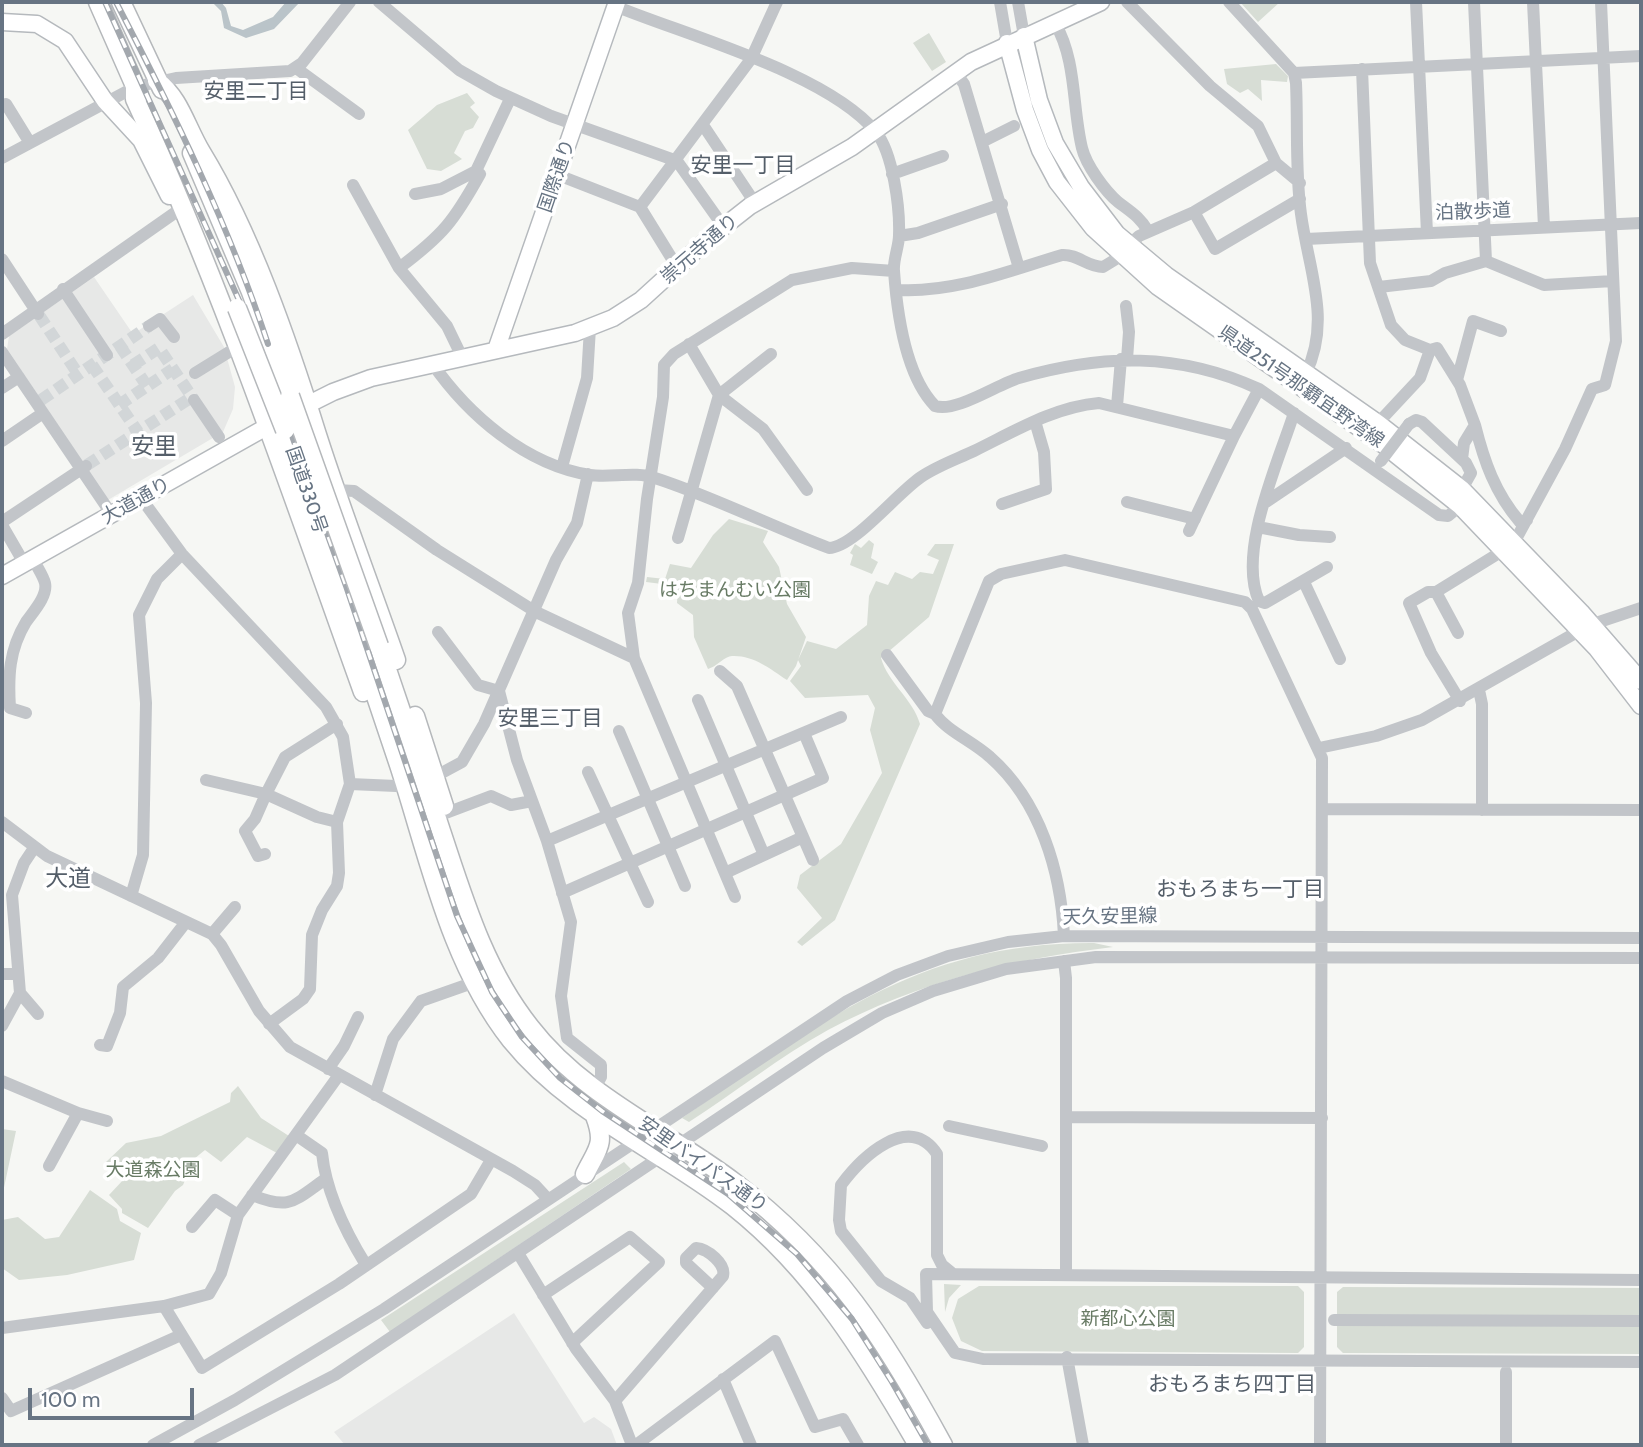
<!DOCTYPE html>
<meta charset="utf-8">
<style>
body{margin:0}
#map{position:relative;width:1643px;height:1447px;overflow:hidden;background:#f6f7f4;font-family:Cabin,sans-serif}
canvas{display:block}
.frame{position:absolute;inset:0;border:4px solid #677483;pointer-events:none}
.scale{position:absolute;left:28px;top:1388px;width:166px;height:32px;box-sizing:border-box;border:4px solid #677483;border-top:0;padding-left:9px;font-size:21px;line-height:24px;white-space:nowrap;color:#677483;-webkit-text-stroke:5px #fff;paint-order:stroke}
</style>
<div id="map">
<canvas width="1643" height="1447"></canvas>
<div class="frame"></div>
<div class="scale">100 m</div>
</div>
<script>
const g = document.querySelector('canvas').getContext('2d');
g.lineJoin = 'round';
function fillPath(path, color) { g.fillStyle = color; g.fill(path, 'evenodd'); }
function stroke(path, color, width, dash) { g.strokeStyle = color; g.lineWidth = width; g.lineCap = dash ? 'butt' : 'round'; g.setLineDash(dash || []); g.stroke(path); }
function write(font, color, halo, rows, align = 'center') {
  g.font = font + ' Cabin,"Noto Sans JP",sans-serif'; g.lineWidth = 7; g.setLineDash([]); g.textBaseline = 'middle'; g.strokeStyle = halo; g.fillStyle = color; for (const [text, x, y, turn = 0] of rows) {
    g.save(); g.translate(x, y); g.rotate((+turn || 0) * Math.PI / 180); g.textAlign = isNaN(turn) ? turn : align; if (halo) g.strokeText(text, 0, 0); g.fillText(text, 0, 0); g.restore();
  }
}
const built = new Path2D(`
 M94 277 133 334 193 295 224 347 235 387 233 409 223 432 108 500 7 349 9 336Z
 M514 1313 584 1423 594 1417 611 1429 617 1445H345L334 1432Z`);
const green = new Path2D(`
 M1240 2H1280L1258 22Z
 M929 33 946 62 932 71 913 43Z
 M1276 64 1288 76 1287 82 1261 80 1262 101 1248 89 1240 93 1227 84 1224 69Z
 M467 93 475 103 470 107 479 117 473 128 465 131 454 153 462 159 441 171 427 169 408 130 437 105Z
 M729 519 768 531 763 542 779 567 787 604 806 637 796 666 787 680C769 668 753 655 732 656 725 656 716 667 708 669L694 637 693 615 677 603 678 586 646 582 647 577 665 579 670 564 691 568 713 535Z
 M869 540 874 544 871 558 878 562 872 574 850 565 853 555 850 553 855 544 861 548Z
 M935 544H954L929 617 881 658C888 683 913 699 920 724L835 920 802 946 797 942 822 918 797 888 800 875 841 844 882 773 870 730 875 708 868 695 805 698 790 681 801 666 798 660 807 641 836 649 867 625 869 596 876 581 888 585 895 572 912 579 920 572 933 574 939 560 927 555Z
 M1094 943 1113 947C1012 959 918 982 828 1030 779 1057 736 1092 689 1122L682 1118C821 1023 916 942 1094 943Z
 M238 1086 261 1118 289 1136 277 1153 247 1137 221 1162 205 1150 194 1159 183 1185 175 1191 148 1228 122 1213V1209L109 1195 124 1179 106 1162 126 1143 161 1136 230 1102 231 1093Z
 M2 1129 16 1131 2 1197Z
 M624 1162 631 1169 390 1332 381 1320Z
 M90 1190 117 1209 120 1221 141 1233 134 1260 67 1275 19 1280 2 1268V1220L18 1217 45 1239 59 1237Z
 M944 1284 961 1285 949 1298 945 1312Z
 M979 1286H1298L1304 1292V1347L1298 1353 982 1351 961 1341 952 1318 958 1299Z
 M1343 1287 1641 1288V1354L1343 1353 1337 1347V1292Z`);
const water = new Path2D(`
 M212 2H221L226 8 231 26 243 30 273 17 286 2H300L274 29 246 38 224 28 221 11Z`);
const minorTunnel = new Path2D(`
 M39 315 78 374
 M120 346 147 386
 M92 365 138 432
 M133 365 159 348 194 400
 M41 400 149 326
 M119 405 173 369
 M87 465 192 397`);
const minor = new Path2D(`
 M379 2 459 70 496 91 551 116 677 161 723 226
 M1000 2 1007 43
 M1018 2 1024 36
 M1127 2 1210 86 1258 126 1276 163 1300 183
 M1229 2 1294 73 1296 83C1298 126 1295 171 1301 214 1308 268 1332 320 1306 373
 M1416 2 1427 233
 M1533 2 1544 227
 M615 6C688 36 827 73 876 132 893 153 900 208 899 235 899 247 893 259 894 271 897 313 905 375 935 406 956 413 998 384 1019 378 1102 354 1179 352 1259 389L1439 515 1448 516 1460 506
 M1055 23C1077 61 1072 107 1082 148 1086 165 1105 191 1118 202 1131 212 1140 217 1148 231
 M296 68 359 114
 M1362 69 1370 263 1391 325 1405 340 1430 350 1437 348 1460 385 1475 425 1464 443 1462 459
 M956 73 964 84 1019 268
 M1294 73 1641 56
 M6 104 30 143
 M703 125 755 203
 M982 142 1014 126
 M2 158 135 87 176 78 290 71 302 63 350 2
 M892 174 943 156
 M558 175 640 207
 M353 185 399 268
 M415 194 441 189 476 171
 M1194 212 1215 249 1300 199
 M899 236 918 233 1002 204
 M1306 239 1641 223
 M1129 245 1139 236 1194 212 1276 163
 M2 259 38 314
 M1486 261 1544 285 1613 281
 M677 267 640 207 751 59 777 2
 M1379 287 1431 281 1445 273 1486 261 1474 2
 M63 289 107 355
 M898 290C955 293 1008 271 1062 255 1078 254 1087 267 1103 267L1121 256
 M1126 306 1129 332 1127 359
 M149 326 160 319 174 337
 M2 334 176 212
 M689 344 719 395 763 429 807 490
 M2 352 112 515
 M462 357 447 326 399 268C443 235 454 221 480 174L476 171 510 99
 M432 363C468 415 526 465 590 475 610 478 636 471 655 478 714 497 770 526 829 548 854 547 896 494 921 477 937 466 957 459 974 451 1015 431 1054 407 1099 403L1234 436 1259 389
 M195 373 229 352
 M1457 380 1473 321 1501 331
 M2 388 19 377
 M194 400 219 437
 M1117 406 1121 359
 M1294 413C1278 463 1237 552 1259 601L1265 603 1327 567
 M1378 423 1420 378 1430 350
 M1409 424 1416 420 1422 422 1466 463 1471 473 1462 489
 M1475 425C1484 461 1495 493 1520 522L1527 520
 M2 441 43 413
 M562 467 587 378 590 328
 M337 490 354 491 437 550 536 612 634 658
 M141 498 182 554 326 707 343 737 350 784 337 822 339 873 337 886 322 910 312 935 310 989 303 999 269 1024
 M1127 502 1195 519
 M1266 502 1346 448
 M1002 504 1046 489 1044 452 1035 421
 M2 522 86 466
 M2 525 24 563
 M1258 527 1299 535 1330 537
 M1189 531 1234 436
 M678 538 719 395 771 354
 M1515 541 1565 449 1592 389 1605 385 1616 341 1601 2
 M1304 582 1340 659
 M1436 592 1458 633
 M1593 624 1641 608
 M438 632 478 685 499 691 517 760 547 841 571 922 561 996 567 1038 601 1065V1077L595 1088
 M887 655 928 711 935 714
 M720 671 737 686 803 837
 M1479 690 1482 704V810
 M698 700 764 855
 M1460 701 1431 653 1409 603 1428 592H1436L1504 550
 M26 713 10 708C8 676 9 650 26 622 33 612 48 596 45 583 43 575 36 566 33 558
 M619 731 685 886
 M1319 748 1376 736 1422 720 1579 631
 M588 772 648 902
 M436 776 462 762 484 724 556 560 577 523 588 474
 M206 780 266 794 285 757 337 724
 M350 784 396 786
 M1323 809 1641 810
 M446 813 491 796 511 805 532 801
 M2 822 47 856 212 934 221 945 259 1011 290 1047 513 1171 535 1185 547 1198
 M547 841 841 717
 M265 854 258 856 245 831 255 819 266 794 317 817 337 822
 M725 873 803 837 813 860
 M562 893 823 778 804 733
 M131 896 143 855 146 703 139 615 157 579 182 554
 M735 897 634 658 628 613 638 583 647 499 663 397 664 365 674 354 792 280 852 268 894 271
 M212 934 235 907
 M1064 936C1061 871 1040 801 990 757 974 742 947 731 935 714L989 581 1001 574 1065 560 1245 602 1252 609 1322 758 1320 1445
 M1064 961 1066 978V1274
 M2 974H18
 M20 993 38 1014
 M2 1026 20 993 12 895 24 863 34 848
 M100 1045 107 1046 120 1013 123 987 158 958 186 922
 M328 1069 344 1046 358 1017
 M2 1081 78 1113 107 1121
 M375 1095 393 1039 421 1001 475 982
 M1066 1117 1322 1118
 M949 1126 1042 1146
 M296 1135 322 1153C326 1193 345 1231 366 1265
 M49 1166 78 1113
 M252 1195C289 1210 293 1202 324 1180
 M192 1227 215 1200 238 1215
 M518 1253 576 1349 615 1401 632 1445
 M1641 1280 926 1274 927 1312 955 1353 983 1359 1641 1362
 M543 1295 630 1237 659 1262 572 1343
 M164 1306 202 1368 339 1284 471 1194 491 1160
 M1334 1320 1641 1321
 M927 1323 910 1298 881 1281 841 1231 839 1220 841 1185C861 1158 909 1111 937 1154V1255L942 1265 953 1274
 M2 1328 164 1306 209 1294 221 1273 238 1215 339 1075
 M1067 1357 1083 1445
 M723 1379 751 1445
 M2 1398 11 1411 181 1335
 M615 1401 723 1276C726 1264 708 1249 696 1248L686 1258V1263L713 1288
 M153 1445 235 1400 384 1309 847 1001 897 975 948 956 1008 942 1064 936 1641 938
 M199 1445 335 1375 823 1048 882 1013 933 991 1006 969 1096 957 1641 958
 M636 1445 775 1341 815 1427 843 1419 858 1445
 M1506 1445V1372`);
const major = new Path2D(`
 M2 22 37 24 65 41 105 101 141 140 169 196
 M1024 36 1039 100 1055 143 1081 187 1117 234 1166 275 1378 423 1462 489 1581 612 1641 681
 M1007 43 1025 110 1040 150 1057 182 1093 228 1158 287 1385 446 1460 506 1597 649 1641 706
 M496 350 617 2
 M297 410 333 392 371 378 575 333 613 318 641 300 708 239 750 206 852 147 971 62 1101 2
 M2 576 277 421`);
const highway = new Path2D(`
 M98 2 139 95
 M121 2 162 89
 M157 81C180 99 186 127 201 152 251 234 288 342 317 435 341 510 370 585 396 660
 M135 87V99C224 292 291 492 363 692
 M192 153 251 292 290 396
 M285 430C323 542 362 653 399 765 429 857 450 963 511 1040 571 1114 660 1149 733 1206 815 1271 867 1357 918 1445
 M379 646C400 708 421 769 441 831 464 900 484 969 530 1027 583 1096 668 1132 735 1183 834 1259 884 1337 943 1445
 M415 716 444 806
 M585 1174C597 1149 606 1145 595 1116`);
const rail = new Path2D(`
 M105 2 260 347 346 586 457 916 492 992 522 1037 560 1078 602 1111 728 1194 797 1254 852 1319 892 1382 928 1445
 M116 2C173 112 229 225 268 344`);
const minorBridge = new Path2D(`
 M1381 461 1409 424`);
const highwayBridge = new Path2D(`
 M237 308 285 430
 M290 396 379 646`);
const streetNames = [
 ["国際通り",557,176,-71],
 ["泊散歩道",1473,212,-2],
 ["崇元寺通り",700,249,-41],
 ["県道251号那覇宜野湾線",1301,387,35],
 ["国道330号",306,490,71],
 ["大道通り",136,501,-29],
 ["天久安里線",1110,917,-1],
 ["安里バイパス通り",703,1165,35]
];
const parkNames = [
 ["はちまんむい公園",735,590],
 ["大道森公園",153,1170],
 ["新都心公園",1128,1319]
];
const neighbourhoodNames = [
 ["安里二丁目",256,92],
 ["安里一丁目",743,166],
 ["安里三丁目",550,719],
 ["おもろまち一丁目",1240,890],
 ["おもろまち四丁目",1232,1385]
];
const quarterNames = [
 ["安里",154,447],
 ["大道",68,879]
];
fillPath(built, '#e7e8e7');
fillPath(green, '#d7ddd5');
fillPath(water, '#bac4c9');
stroke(minorTunnel, '#d2d6d8', 12, [12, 6]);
stroke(major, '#b5b9bd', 19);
stroke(highway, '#b5b8bb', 21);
stroke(minor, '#c2c5c9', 12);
stroke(major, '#fff', 16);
stroke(highway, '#fff', 18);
stroke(rail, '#a3a8ae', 6);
stroke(rail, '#fff', 3.5, [10]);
stroke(highwayBridge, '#b5b8bb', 21, []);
stroke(minorBridge, '#c2c5c9', 12);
stroke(highwayBridge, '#fff', 18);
write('19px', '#677483', '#fff', streetNames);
write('19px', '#687b65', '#fff', parkNames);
write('21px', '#545e69', '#fff', neighbourhoodNames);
write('23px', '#545e69', '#fff', quarterNames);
</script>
